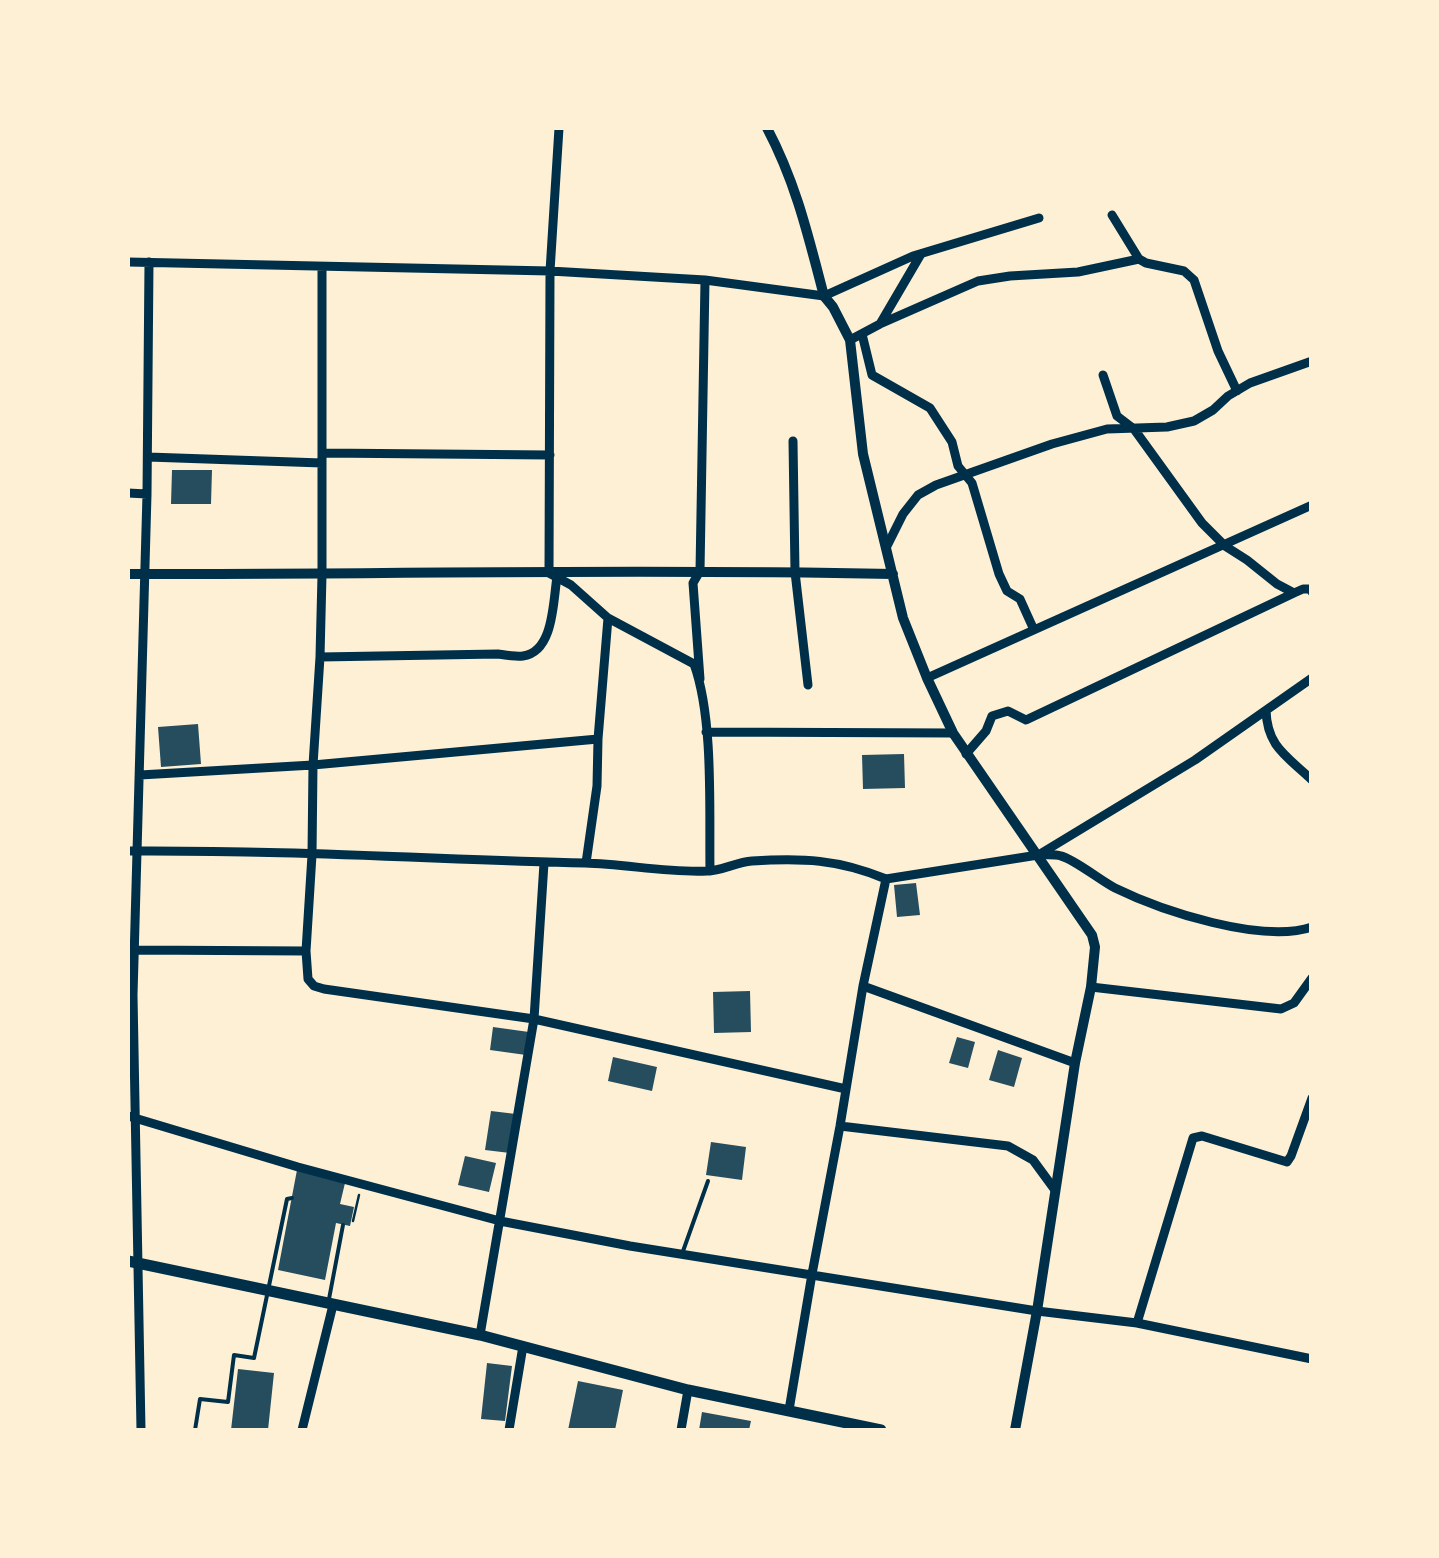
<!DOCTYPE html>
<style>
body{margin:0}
#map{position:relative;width:1439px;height:1558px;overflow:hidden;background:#fdf0d5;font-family:Commissioner,sans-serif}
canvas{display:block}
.frame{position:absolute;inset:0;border:130px solid #fdf0d5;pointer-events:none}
</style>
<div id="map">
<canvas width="1439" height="1558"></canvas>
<div class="frame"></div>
</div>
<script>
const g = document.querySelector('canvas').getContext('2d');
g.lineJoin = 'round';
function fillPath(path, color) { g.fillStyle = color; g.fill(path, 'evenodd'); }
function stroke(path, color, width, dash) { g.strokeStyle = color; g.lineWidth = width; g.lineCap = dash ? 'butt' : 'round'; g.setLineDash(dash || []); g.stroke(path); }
const building = new Path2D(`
 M172 470H212L211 504H171Z
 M198 724 201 764 161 767 158 727Z
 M904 754 905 788 863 789 862 755Z
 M916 883 920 915 897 917 894 885Z
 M750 991 751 1032 714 1033 713 992Z
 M493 1027 529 1032 526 1055 490 1050Z
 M957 1037 975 1042 968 1068 949 1063Z
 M998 1050 1022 1058 1014 1087 989 1080Z
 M613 1057 657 1067 652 1091 608 1081Z
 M491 1111 516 1114 510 1153 485 1150Z
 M711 1142 746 1147 742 1180 706 1175Z
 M465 1156 496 1163 489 1192 458 1185Z
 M297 1170 345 1183 340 1204 354 1207 350 1226 336 1223 325 1280 278 1270Z
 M487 1363 512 1366 505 1421 481 1419Z
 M238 1369 274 1373 268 1430H231Z
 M578 1381 623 1390 615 1430H568Z
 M702 1412 751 1421 749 1430H699Z`);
const path = new Path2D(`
 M353 1221 359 1195`);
const service = new Path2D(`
 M682 1254 708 1181
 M329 1299 343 1225
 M195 1430 200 1399 228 1402 234 1355 254 1358 287 1199 292 1198`);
const minor = new Path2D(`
 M559 128 550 271 549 573 571 585 608 618 598 739 597 786 586 863
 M1112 215 1139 259 1146 263 1184 271 1194 280 1218 351 1237 391
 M128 262 550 271 705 280 824 296 913 256 1039 218
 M322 268V575L320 657 313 765 312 855 306 951 308 979 314 986 324 989 534 1019 846 1089
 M880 324 921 254
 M862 334 872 375 930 408 952 442 958 466 972 483 999 574 1007 591 1020 599 1034 630
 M850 340 880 324 978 281 1010 276 1078 272 1139 259
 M1103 375 1117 416 1134 429 1202 523 1225 546 1247 560 1277 584 1294 593 1303 589H1310L1312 592
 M793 441 795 572 808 685
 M322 453 550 455
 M148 457 322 463
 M128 493 147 494
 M886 548 903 514 918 495 936 485 1052 444 1107 429 1167 427 1194 421 1213 410 1228 396 1250 383 1312 361
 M608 618 694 664C714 719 709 812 710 871
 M320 657 498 654C505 655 515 657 523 656 554 652 553 601 557 577
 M927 678 1312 505
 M700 679 693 583 700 571 705 280
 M1266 710C1267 747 1287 756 1312 780
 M706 732 953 733
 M966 754 986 731 992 716 1008 711 1026 720 1294 593
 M140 775 313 765 598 739
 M128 851C280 850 433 859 585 863 626 864 667 873 707 871 722 871 736 862 752 861 802 858 838 859 886 879
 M1040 854 1195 760 1312 678
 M134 950 306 951
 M863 986 1075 1063
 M1091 987 1281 1009 1294 1003 1312 978
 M128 1116 298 1167 500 1221 630 1246 1037 1311 1137 1323 1312 1359
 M840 1126 1008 1146 1033 1160 1055 1190
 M1137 1323 1193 1138 1202 1136 1287 1162 1291 1156 1312 1098
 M480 1335 534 1019 544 863
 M789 1410 812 1274 840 1126 863 986 886 879 1038 855C1046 855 1054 854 1061 856 1074 859 1101 881 1115 888 1162 911 1262 944 1312 927
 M141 1430 133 995 147 494 149 262
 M302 1430 333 1305
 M509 1430 523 1346
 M681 1430 688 1390`);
const tertiary = new Path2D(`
 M767 128C796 183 808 235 824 296L833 307 850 340 863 454 903 618 927 678 953 733 1092 935 1095 947 1091 987 1075 1063 1037 1311 1015 1430
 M128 574C383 574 638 569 893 574`);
const secondary = new Path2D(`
 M128 1261 480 1335 688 1390 881 1430`);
fillPath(building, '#264d5e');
stroke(path, '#003049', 2.5);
stroke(service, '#003049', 4);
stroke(minor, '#003049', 9);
stroke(tertiary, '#003049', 10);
stroke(secondary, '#003049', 11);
</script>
